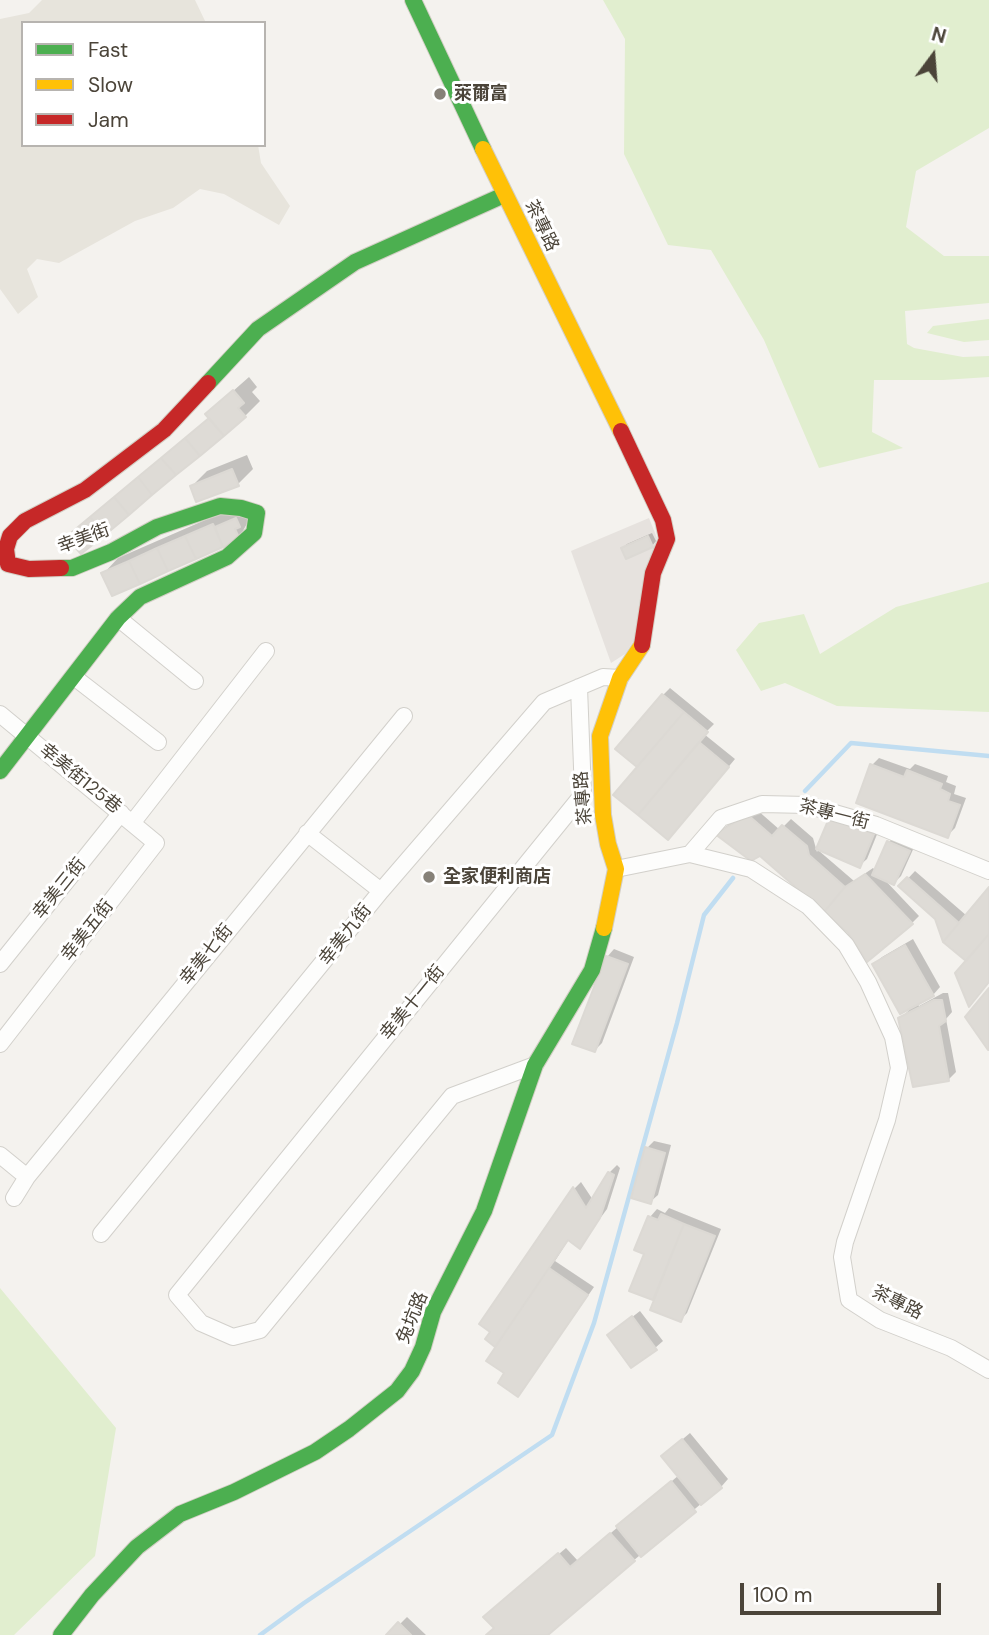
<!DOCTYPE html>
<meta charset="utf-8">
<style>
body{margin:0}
#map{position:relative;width:989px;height:1635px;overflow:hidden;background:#f4f2ee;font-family:"DM Sans",sans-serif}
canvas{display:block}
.legend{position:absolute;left:21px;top:21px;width:245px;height:126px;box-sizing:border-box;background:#fff;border:2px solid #b7b4b0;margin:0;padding:9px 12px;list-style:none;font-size:21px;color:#4b4439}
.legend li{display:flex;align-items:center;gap:14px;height:35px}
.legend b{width:35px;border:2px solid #b7b4b0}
.north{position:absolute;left:898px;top:21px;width:70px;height:70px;-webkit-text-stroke:5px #fff;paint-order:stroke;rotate:16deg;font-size:19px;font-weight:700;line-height:28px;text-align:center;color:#4b4439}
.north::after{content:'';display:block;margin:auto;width:24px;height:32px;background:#4b4439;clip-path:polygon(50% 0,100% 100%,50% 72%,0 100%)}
.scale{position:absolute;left:740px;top:1583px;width:201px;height:32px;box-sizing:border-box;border:4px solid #4b4439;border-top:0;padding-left:9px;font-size:21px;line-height:24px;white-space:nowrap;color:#4b4439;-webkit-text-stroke:5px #fff;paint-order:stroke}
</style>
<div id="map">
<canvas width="989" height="1635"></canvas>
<ul class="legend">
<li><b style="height:9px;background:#4caf50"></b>Fast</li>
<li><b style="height:9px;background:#ffc107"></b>Slow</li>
<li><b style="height:9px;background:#c62828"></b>Jam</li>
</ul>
<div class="north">N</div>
<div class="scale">100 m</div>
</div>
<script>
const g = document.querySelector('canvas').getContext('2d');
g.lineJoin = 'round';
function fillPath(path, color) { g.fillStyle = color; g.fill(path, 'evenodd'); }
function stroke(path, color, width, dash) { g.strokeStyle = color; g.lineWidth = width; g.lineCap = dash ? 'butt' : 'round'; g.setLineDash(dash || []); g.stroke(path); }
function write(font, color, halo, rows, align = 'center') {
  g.font = font + ' "DM Sans","Noto Sans TC",sans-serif'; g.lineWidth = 6; g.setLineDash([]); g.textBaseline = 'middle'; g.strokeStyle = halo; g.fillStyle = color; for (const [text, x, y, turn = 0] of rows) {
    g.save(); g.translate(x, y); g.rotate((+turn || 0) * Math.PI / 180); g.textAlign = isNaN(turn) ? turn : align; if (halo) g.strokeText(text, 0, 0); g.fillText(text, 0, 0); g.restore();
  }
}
const residential = new Path2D(`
 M42 0H195L206 23H23V145H258L261 163 290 206 279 225 224 194 200 189 173 208 135 221 59 263 37 259 27 269 38 297 18 314 0 289V19L29 13Z`);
const industrial = new Path2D(`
 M649 518 657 538 640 631 625 654 611 663 571 551Z`);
const green = new Path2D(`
 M603 0H989V128L916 171 906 227 944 256H989V303L905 311 907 344 914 348 963 357 989 356V377L943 380H874L872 432 903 448 819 468 764 340 711 250 668 245 624 154 625 39Z
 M989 319V340L964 342 927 333 933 326Z
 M989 582V712L837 706 785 683 761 691 736 650 759 623 804 614 820 654 896 607Z
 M0 1288 116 1428 95 1556 14 1635H0Z`);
const shadow = new Path2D(`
 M249 377 257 387 252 392 260 401 245 416 69 537 210 417 207 414Z
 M247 455 253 469 238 484 192 486 207 471Z
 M228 510 254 511 239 538 113 594 104 573 118 558Z
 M652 533 656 541 652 546 623 548 627 544Z
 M670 688 714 724 704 734 735 759 675 831 639 767 663 695Z
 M879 758 910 769 915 764 948 776 946 782 956 786 954 794 966 798 955 828 947 836 872 765Z
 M756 809 780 830 791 819 813 838 817 852 818 850 854 881 873 868 876 871 889 842 896 834 916 843 901 876 894 883 883 878 919 916 912 923 849 932 760 854 718 834 725 827Z
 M838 810 880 827 867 859 859 866Z
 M915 871 967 916 989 889V981L969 961 936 918 901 886Z
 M913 939 940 987 933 995 917 1003 919 1006 943 993H948L952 1012 946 1019 956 1072 949 1079 900 1019 912 1007 874 964 882 957Z
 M614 949 634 957 602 1043 595 1050 607 957Z
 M654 1141 671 1145 658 1195 650 1202 647 1148Z
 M617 1165 620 1168 607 1209 580 1246 569 1239 555 1261 594 1287 525 1387 518 1394 507 1372 497 1346 487 1339 492 1331 482 1324 575 1188 581 1182 593 1200 609 1173Z
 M669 1208 721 1229 687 1313 680 1320 655 1299 632 1290 646 1253 650 1217 657 1209 665 1213Z
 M640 1311 663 1341 655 1348 609 1335Z
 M690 1433 728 1479 721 1487 545 1635H488L495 1628 493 1610 566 1548 578 1561 679 1475 671 1449Z
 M407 1617 426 1635H389Z`);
const stream = new Path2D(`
 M805 791 851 743 989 756
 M260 1635 304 1603 552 1435 594 1323 677 1023 704 915 733 878`);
const building = new Path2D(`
 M233 390 244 403 238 408 246 417 224 436 205 414Z
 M209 418 224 436 200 456 185 438Z
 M185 438 200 456 176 475 161 458Z
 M161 458 176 475 152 495 138 477Z
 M232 469 239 486 196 502 190 486Z
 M138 477 152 495 129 515 114 497Z
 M114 497 129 515 105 535 90 517Z
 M90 517 105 535 81 554 66 537Z
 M236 518 240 527 235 529 240 540 223 547 215 527Z
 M213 524 223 547 196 559 185 536Z
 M185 536 196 559 168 571 157 548Z
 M648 536 653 547 626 559 621 548Z
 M157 548 168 571 140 584 129 561Z
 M129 561 140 584 112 596 101 573Z
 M662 694 684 712 637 767 615 749Z
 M684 712 708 732 638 815 613 795Z
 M699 742 729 767 668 840 638 815Z
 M870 764 904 777 907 770 942 784 940 789 950 794 948 801 960 805 948 838 856 803Z
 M748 815 772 836 782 825 807 846 809 855 845 887 824 912 760 856 751 861 715 834Z
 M830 816 874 834 860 868 816 849Z
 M887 841 910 851 894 885 872 875Z
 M865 874 913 924 867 962 848 933 824 912 845 887Z
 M907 877 959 923 943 942 935 919 898 886Z
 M989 887V934L966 961 943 942Z
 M989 934V982L969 1007 955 973Z
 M905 945 934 996 900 1014 872 964Z
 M606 956 628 964 595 1052 572 1044Z
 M989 988V1050H988L965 1017Z
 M934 1000H942L946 1021 939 1026 949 1081 913 1087 898 1018Z
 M645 1147 665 1153 651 1204 631 1198Z
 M608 1172 614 1175 600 1218 580 1249 568 1240 495 1347 485 1339 490 1332 479 1324 573 1187 586 1208Z
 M661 1214 684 1224 653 1300 629 1291 644 1254 634 1250 648 1216 658 1220Z
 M684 1224 715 1236 681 1322 650 1310Z
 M549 1268 588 1295 518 1397 498 1383 504 1373 486 1361Z
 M632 1316 657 1350 631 1368 607 1335Z
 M682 1439 722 1488 701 1505 661 1456Z
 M671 1481 696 1512 641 1557 616 1526Z
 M610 1533 635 1561 548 1635H486L494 1628 483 1617 558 1553 570 1567Z
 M398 1622 411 1635H386Z`);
const street = new Path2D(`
 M118 618 195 681
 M74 677 158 742
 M0 714 156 843 0 1044
 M133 822 266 651
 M307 833 381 891
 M690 854 721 818 762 804 807 805 876 825 989 871
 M616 869 690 854 751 869 808 906 846 945 868 982 893 1037 899 1068 887 1120 845 1242 842 1257 849 1300 880 1320 951 1348 989 1370
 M0 964 121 813
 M535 1065 452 1096 260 1330 233 1337 201 1323 177 1295 583 794 579 687
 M0 1155 27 1177
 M14 1198 27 1177 404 716
 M101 1234 381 891 544 702 603 677 620 678`);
const fast = new Path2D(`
 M413 0 483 149
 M208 383 258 329 355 262 504 195
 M0 771 118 618 140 597 227 557 254 533 257 513 241 508 220 506 157 527 111 552 72 568H61
 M61 1635 92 1595 137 1547 180 1514 234 1492 315 1452 349 1429 397 1391 412 1371 423 1347 433 1312 484 1211 535 1065 592 970 604 928`);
const slow = new Path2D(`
 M483 149 621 431
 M604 928 616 869 608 844 603 815 600 736 620 678 642 645`);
const jam = new Path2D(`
 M621 431 663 520 667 539 653 573 642 645
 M61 568 29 569 8 564 6 549 10 536 25 521 85 490 164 430 208 383`);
const markers = [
 [440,94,7,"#868178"],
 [429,877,7,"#868178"]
];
const poiNames = [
 ["萊爾富",454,94],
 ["全家便利商店",443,877]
];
const streetNames = [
 ["茶專路",541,226,64],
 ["幸美街",84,539,-20],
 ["幸美街125巷",80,779,39],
 ["茶專路",584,798,-95],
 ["茶專一街",834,815,14],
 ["幸美三街",60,889,-51],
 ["幸美五街",88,931,-52],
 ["幸美九街",346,935,-52],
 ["幸美七街",207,955,-51],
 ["幸美十一街",413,1003,-51],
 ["茶專路",897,1303,26],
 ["兔坑路",413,1318,-68]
];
fillPath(residential, '#e7e4dc');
fillPath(industrial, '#e6e2de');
fillPath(green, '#e1eecf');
fillPath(shadow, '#0003');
stroke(stream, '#c0ddf1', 4.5);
fillPath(building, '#dedbd6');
stroke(building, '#dcd9d4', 2);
stroke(street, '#d2d0cb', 18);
stroke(fast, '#d3cfc5', 18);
stroke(slow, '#d3cfc5', 18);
stroke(jam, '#d3cfc5', 18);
stroke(street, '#fdfdfc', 16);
stroke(fast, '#4caf50', 16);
stroke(slow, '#ffc107', 16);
stroke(jam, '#c62828', 16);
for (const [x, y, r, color] of markers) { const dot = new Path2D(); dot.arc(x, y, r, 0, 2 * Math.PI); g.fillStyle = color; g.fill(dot); stroke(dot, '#fff', 2.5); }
write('bold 18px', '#4b4439', '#fff', poiNames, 'left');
write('18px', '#4b4439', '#fff', streetNames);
</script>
